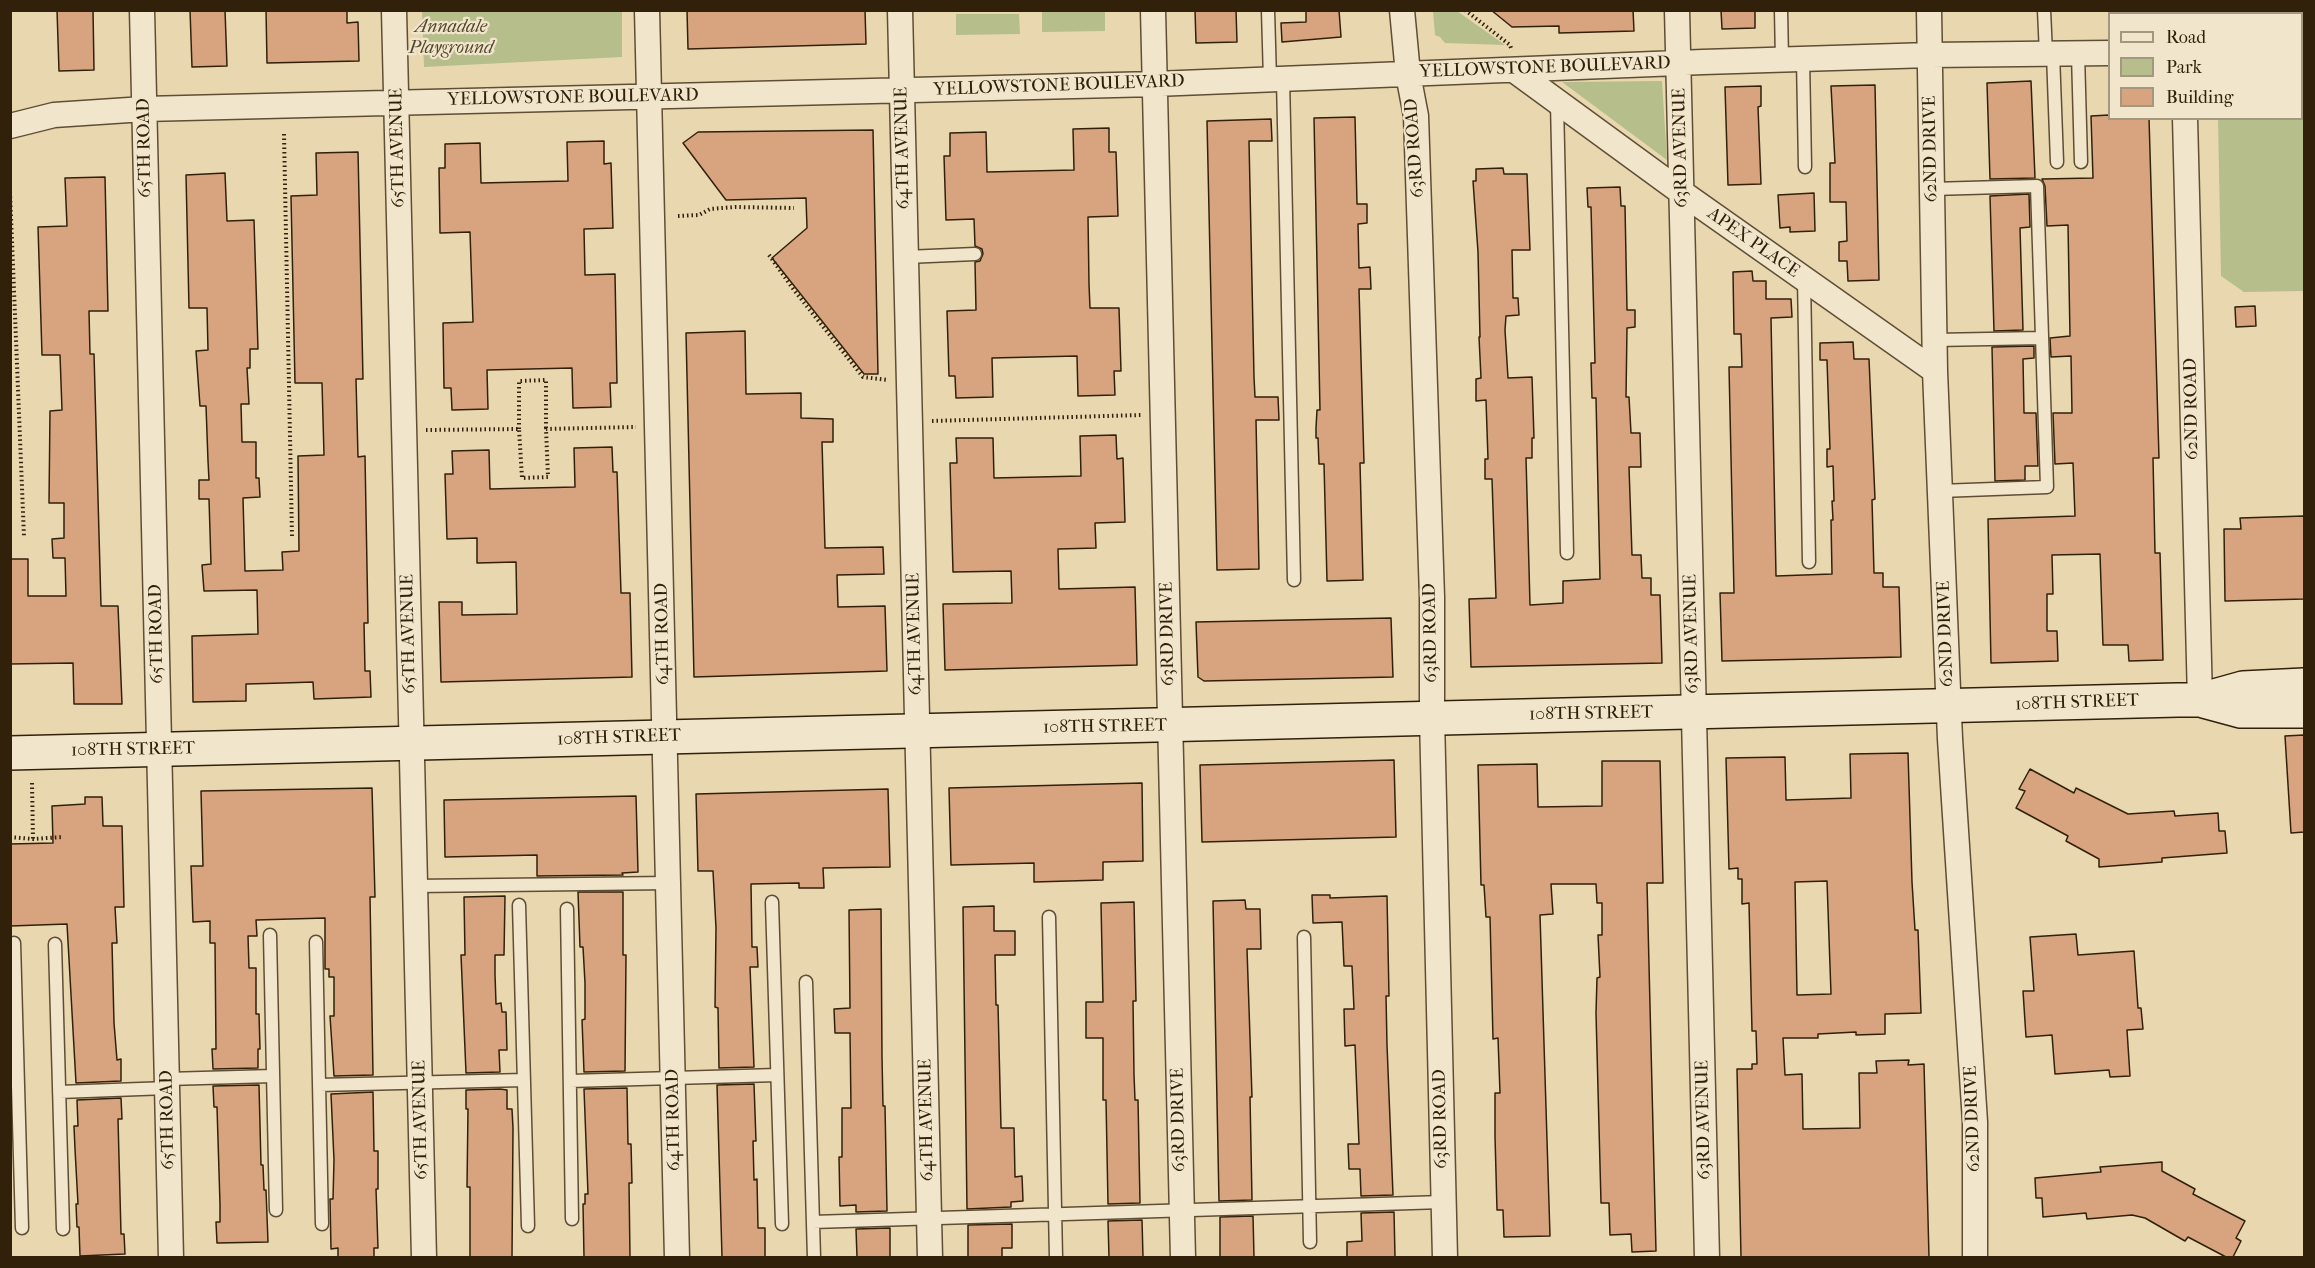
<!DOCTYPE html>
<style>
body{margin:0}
#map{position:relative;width:2315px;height:1268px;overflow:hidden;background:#e9d7b0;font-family:"IM FELL French Canon",serif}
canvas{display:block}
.frame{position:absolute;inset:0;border:12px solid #31210b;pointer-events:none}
.legend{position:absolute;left:2108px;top:12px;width:195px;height:108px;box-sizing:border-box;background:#f1e5cc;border:2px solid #a4977f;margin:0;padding:8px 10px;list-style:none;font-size:18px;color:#31210b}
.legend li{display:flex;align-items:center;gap:12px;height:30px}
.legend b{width:30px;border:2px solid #a4977f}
</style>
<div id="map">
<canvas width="2315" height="1268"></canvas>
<div class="frame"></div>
<ul class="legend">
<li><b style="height:8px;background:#f1e5cc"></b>Road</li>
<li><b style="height:16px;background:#b6be8c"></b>Park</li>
<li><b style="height:16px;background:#d7a47f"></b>Building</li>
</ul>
</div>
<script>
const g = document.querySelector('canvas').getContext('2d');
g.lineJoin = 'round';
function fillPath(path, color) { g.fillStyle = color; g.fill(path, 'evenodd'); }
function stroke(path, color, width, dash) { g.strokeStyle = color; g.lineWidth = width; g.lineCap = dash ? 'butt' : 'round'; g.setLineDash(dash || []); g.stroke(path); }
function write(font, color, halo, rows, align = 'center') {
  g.font = font + ' "IM FELL French Canon",serif'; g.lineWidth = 4.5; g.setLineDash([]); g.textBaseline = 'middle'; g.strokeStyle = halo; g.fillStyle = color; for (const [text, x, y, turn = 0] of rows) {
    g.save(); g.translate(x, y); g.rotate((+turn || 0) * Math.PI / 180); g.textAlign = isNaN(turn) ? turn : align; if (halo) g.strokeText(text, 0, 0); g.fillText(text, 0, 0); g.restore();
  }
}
const green = new Path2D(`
 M422 11H622V57L424 67Z
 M1105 11V31L1042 32V12Z
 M1433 11H1457L1505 45 1445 43 1440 37 1435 35Z
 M956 14H1019L1020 34 956 35Z
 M1662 81 1667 160 1562 82Z
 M2302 96H2304V291L2244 292 2221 276 2218 119 2302 118Z`);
const building = new Path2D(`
 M57 10H93L94 70 59 71Z
 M190 10H225L227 66 192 67Z
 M266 10H347V23L358 22 359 61 267 63Z
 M687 10H865L866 44 688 49Z
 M1195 10H1236L1237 42 1196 43Z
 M1306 10H1339L1341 37 1282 42 1281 23 1306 22Z
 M1491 10H1633L1634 31 1559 33V26L1512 27Z
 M1721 10H1755V28L1722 29Z
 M2031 81 2035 178 1990 179 1987 83Z
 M1875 85 1879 280 1848 281 1847 261H1839V242L1847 241 1846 202H1830V163H1835L1831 86Z
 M1761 86V106L1758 107 1761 184 1728 185 1725 87Z
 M2109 115V118H2149L2159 458H2153L2155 553H2160L2163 660 2129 661 2128 645H2103L2100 554 2052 555 2053 594H2047V631H2057L2058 661 1991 663 1988 519 2075 516 2073 463 2055 464 2053 413H2072L2071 356 2051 357 2050 338 2070 336 2068 225 2047 226 2045 186 2042 179 2093 178 2091 116Z
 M1355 117 1357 204H1367V223L1358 224 1359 268 1370 267 1371 289H1359L1364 463H1360L1363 580 1327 581 1324 464H1319L1318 438H1316V428L1317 410H1320L1314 118Z
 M1271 119 1272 141H1249L1254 377 1255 397H1278L1279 420H1256L1259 569 1217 570 1207 121Z
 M1109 128V152H1116L1118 216 1088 217 1089 284 1090 308H1119L1121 371H1114L1115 395 1078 396 1077 356 992 358 993 397 956 398 955 376H949L947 311 976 310 975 262 980 261 983 254 982 249 975 246 974 219 946 220 944 156H950V133L986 132 987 172 1074 170 1073 129Z
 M873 130 878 374H864L772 258 807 228 806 198 726 200 683 143 698 132Z
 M604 141V164L611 163 613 228 584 229 585 275 615 274 617 383H610L611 407 573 408 572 368 487 370 488 409 452 410 451 388H444L443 323 473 322 470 232 440 233 439 168H445V144L480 143 481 183 568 181 567 142Z
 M358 152 363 379H356L358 457 365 456 368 623H364L365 671H370L371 697 314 699 313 682 283 683 246 684V701L193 702 192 636 258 634 257 590 204 591 202 565 211 564 209 499H199V480H209L208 461 206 406H200L196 351 208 350 207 308H189L186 175 225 173 227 221 254 220 258 349H250V368H247L249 404H241L242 442H256V478H259L260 497 243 498 245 571 283 570 282 552 299 551 298 456 324 455 322 383H295L291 196 317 195 316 153Z
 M1503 168 1504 174H1527L1530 250H1512L1513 298H1518L1519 315 1506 316 1505 330 1508 378 1532 377 1534 438H1532V458H1526L1530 605 1563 603V581L1600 579 1596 398H1592L1591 363H1595L1591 207H1588L1587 188 1620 187 1621 206H1625L1627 310H1635V327L1627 328 1626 397H1629L1631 433H1640L1641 467H1629L1632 555H1641L1642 578H1651V595H1660L1662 663 1471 667 1469 599 1496 598 1492 479H1485V459H1488L1486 400 1476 401V379L1481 378 1479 337H1480L1478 252 1473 181H1476V169Z
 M105 177 108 311H89L90 354H94L101 606H118L122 704H74L73 663 10 664V559H28V596H66L65 558H53L52 539 64 538V503H49L50 411 62 410 60 355H42L38 227 67 226 65 178Z
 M1814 193 1815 231 1790 232V227L1780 228 1778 195Z
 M2029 194 2030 227 2020 228 2023 330 1994 331 1990 196Z
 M1752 271 1753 281H1766V299H1791L1792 317 1771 318 1776 576 1832 574 1831 520H1833L1832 501H1834L1833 466 1827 467V449H1830L1827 360H1820V343L1853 342 1854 359H1869L1875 499 1872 500 1874 573H1883V587H1899L1901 657 1722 661 1720 593H1734L1729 367H1742L1741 334H1734L1733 272Z
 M2255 306 2256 326 2236 327 2235 307Z
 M745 331 746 394 801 393V418L833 419V442H822L825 548 883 547 884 574 837 575 838 607 885 606 887 671 694 677 686 333Z
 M2034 346V358L2023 359 2024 413H2036L2038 466H2025V480L1995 481 1992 347Z
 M1116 435 1117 459 1123 458 1125 522 1095 523 1096 548 1058 549 1059 589 1135 587 1137 665 945 670 943 604 1012 603 1011 571 953 572 950 463H957L956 438H993L994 478 1081 476 1080 436Z
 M612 447 613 472H617L621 593H630L632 677 441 682 439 602H462V615L517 614 516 562 477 563V538L447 539 445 474H453L452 451 489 450 490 489 575 487 574 448Z
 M2304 516V599L2225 601 2224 529H2241L2240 518Z
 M1391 618 1393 677 1204 681 1198 677 1196 622Z
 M2304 735V832L2291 833 2285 736Z
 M1908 753 1912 882 1915 930H1918L1921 1013 1885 1014V1034L1856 1035V1032L1818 1034V1038H1783L1785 1075 1802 1074 1803 1129 1860 1128 1859 1073H1877L1876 1061 1909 1060 1908 1065 1924 1064 1929 1257H1741L1737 1069H1752V1064H1757L1756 1031H1752L1749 903 1742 904V879H1738V868L1729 869 1726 758 1785 757 1786 800 1851 798 1850 754ZM1827 881 1831 994 1797 995 1795 882Z
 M1394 760 1396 837 1202 842 1200 765Z
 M1602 761H1660L1663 883H1647L1656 1251 1632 1252 1631 1234 1610 1235 1609 1203H1601L1596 1013 1597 978 1600 977 1598 935H1602V903H1597L1596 884H1551L1553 914 1540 915 1550 1236 1504 1237 1503 1210H1497L1495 1136V1093H1500L1498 1038 1493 1039 1490 917H1486L1484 885H1481L1478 765 1537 764 1538 807 1602 806Z
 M2030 769 2074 793 2076 788 2128 814 2174 811 2175 816 2218 813 2219 831H2225L2227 853 2162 858V862L2099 867V859L2066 841 2068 836 2016 808 2025 791 2019 789Z
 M1142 783 1143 861 1103 862V880L1034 882V863L951 865 949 788Z
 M372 788 375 897H370L373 1075 334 1076 330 1016H334V977H329V969H325V918L256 920 257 936H248L249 968H256V1014H259L260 1049H258V1068L213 1069 212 1049H216L215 943H210V921L193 922 191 866H203L201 791Z
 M888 789 890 867 823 868 824 888H799V883L751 884 752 947H757L758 967H750L754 1067 719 1068 718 1008 715 1007 716 928 713 871H698L696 794Z
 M636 796 638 872 622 873 623 875 537 876V855L445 857 444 800Z
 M85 797H102L103 826H122L124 907H115L117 943H112L114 1023 117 1060 121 1059V1081L76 1083 67 924 10 926V844L53 843 52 806 85 804Z
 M578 892H623V955H626L625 1071 584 1072 582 1020 585 1019V983L583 947H580Z
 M1312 895H1330V898L1387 896 1389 996H1386L1387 1045 1393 1195 1361 1196 1360 1169H1349L1348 1144H1359L1355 1045 1345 1046 1344 1009H1354L1352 966H1344L1342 922 1313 923Z
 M505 896 504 955H495V974L496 1004 501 1003 502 1012H506L507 1050H499L500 1072 466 1073 461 955H465L464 897Z
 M1245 900 1246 909H1260L1261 949H1247L1252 1097H1250L1252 1200 1219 1201 1213 901Z
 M1134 902 1136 1001H1133L1134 1075 1135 1100H1138L1140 1203 1108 1204 1106 1100H1103V1038H1086V1002H1103L1101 903Z
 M994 906V931H1015V955H995L996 1005H998L1001 1128H1014L1015 1177 1022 1176 1023 1201 1011 1202V1207L967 1209 963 907Z
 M881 909 882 1057 883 1106H885L887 1211 856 1212V1205L840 1206 839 1157H842V1108H851L850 1033H835L834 1009 850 1008 849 910Z
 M2076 934 2078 955 2134 951 2138 1008H2141L2143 1029 2127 1030 2130 1076 2110 1077 2109 1070 2055 1074 2052 1035 2026 1037 2023 991H2034L2030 937Z
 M754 1084 756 1141H753L754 1180 757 1179 758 1228H765V1257H722L717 1085Z
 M259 1085 261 1165H263L264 1190H266L268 1242 217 1243 216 1222H220V1204L217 1107H214L213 1086Z
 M627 1088 628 1144H631L632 1183H629L630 1257H584L583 1204H585V1194H588L584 1089Z
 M500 1089 507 1090V1109H512L513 1128 512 1257H470V1187H467L468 1109H466V1090Z
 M373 1092 374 1151H378V1189H376L378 1248H374V1257H338V1248L331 1249 330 1199H333L334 1160 331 1094Z
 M121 1098 122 1119H118L121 1234H124L125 1254 80 1256 79 1227H77L76 1204H78L75 1149 74 1126H78L77 1100Z
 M2162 1162V1171L2195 1189 2193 1194 2245 1221 2236 1238 2241 1241 2233 1257H2226L2188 1237 2185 1241 2145 1218 2132 1215 2087 1219 2086 1213 2043 1217 2042 1198H2036L2035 1178 2101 1172 2100 1167Z
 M1394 1212 1395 1257H1347V1242L1362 1241 1361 1213Z
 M1253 1216 1254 1257H1220V1217Z
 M1142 1220 1143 1257H1109L1108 1221Z
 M1012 1224V1248H1002V1257H968V1225Z
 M890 1228V1257H857L856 1229Z`);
const path = new Path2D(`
 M1465 10 1510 45 1511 48
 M284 134 292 537
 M10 192 24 537
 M678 216 699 215 710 209 735 207 794 208
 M769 255 794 290 863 377 888 380
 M932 421 1142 415
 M519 429V381L546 380V429
 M426 430 519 429 522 478 548 477 546 429 636 427
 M32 783 33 839
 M10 837 33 839 62 837`);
const lane = new Path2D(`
 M1268 10 1270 80
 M1781 10 1782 60
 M2044 10 2046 54
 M2053 54 2057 162
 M2078 54 2081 162
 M1803 59 1805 167
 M1283 79 1294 580
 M1557 102 1567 553
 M1932 189 2037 186 2047 487 1940 491
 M906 257 975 254
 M1804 278 1809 562
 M1935 340 2042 338
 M415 886 669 883
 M772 902 782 1224
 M519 905 528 1226
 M567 909 572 1219
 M1049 917 1056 1258
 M270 935 276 1210
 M1304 937 1310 1242
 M316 942 322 1224
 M14 943 22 1228
 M55 944 63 1229
 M806 982 814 1258
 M167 1079 273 1076
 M570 1081 777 1075
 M319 1085 524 1080
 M59 1092 168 1088
 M813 1222 1443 1202`);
const street = new Path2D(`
 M142 10 171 1258
 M394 10 424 1258
 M647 10 677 1258
 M900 10 930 1258
 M1153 10 1183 1258
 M1402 10 1408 74 1416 116 1432 597V718L1445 1258
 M1677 10 1707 1258
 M1929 10 1935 371 1950 739 1975 1122V1258
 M2182 10V14
 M2302 52 2304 51
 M1514 70 1681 192 1935 371
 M2185 118 2200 700
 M10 126 54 115 144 109 1155 84 1703 62 1930 55 2110 53`);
const secondary = new Path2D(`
 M2204 701 2241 711H2304
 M10 753 2178 700H2200L2243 688 2304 685`);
const parkNames = [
 ["Annadale",451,28],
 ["Playground",451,49]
];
const streetNames = [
 ["YELLOWSTONE BOULEVARD",1545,68,-2],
 ["YELLOWSTONE BOULEVARD",1059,86,-2],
 ["YELLOWSTONE BOULEVARD",573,98,-1],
 ["65TH ROAD",145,148,-91],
 ["65TH AVENUE",398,148,-91],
 ["64TH AVENUE",903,148,-91],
 ["63RD ROAD",1415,148,-94],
 ["63RD AVENUE",1681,148,-91],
 ["62ND DRIVE",1931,149,-91],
 ["APEX PLACE",1753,243,35],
 ["62ND ROAD",2192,409,-91],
 ["63RD ROAD",1431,633,-91],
 ["65TH ROAD",157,634,-91],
 ["65TH AVENUE",409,634,-91],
 ["64TH ROAD",663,634,-91],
 ["64TH AVENUE",915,634,-91],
 ["63RD DRIVE",1168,634,-91],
 ["63RD AVENUE",1692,634,-91],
 ["62ND DRIVE",1946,634,-92],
 ["108TH STREET",2077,703,-2],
 ["108TH STREET",1591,714,-1],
 ["108TH STREET",1105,727,-1],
 ["108TH STREET",619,738,-2],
 ["108TH STREET",133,750,-1],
 ["63RD ROAD",1441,1119,-91],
 ["62ND DRIVE",1973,1119,-92],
 ["65TH ROAD",168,1120,-91],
 ["65TH AVENUE",421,1120,-91],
 ["64TH ROAD",674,1120,-91],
 ["64TH AVENUE",927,1120,-91],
 ["63RD DRIVE",1179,1120,-91],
 ["63RD AVENUE",1704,1120,-91]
];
fillPath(green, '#b6be8c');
fillPath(building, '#d7a47f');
stroke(building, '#31210b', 1.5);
stroke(lane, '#5f4e34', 15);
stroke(street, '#5f4e34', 27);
stroke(secondary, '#31210b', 36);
stroke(path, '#31210b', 4, [1.5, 3]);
stroke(lane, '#f1e5cc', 12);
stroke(street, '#f1e5cc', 24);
stroke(secondary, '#f1e5cc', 33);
write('italic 18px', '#52482b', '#f1e5cc', parkNames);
write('18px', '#31210b', '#f1e5cc', streetNames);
</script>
